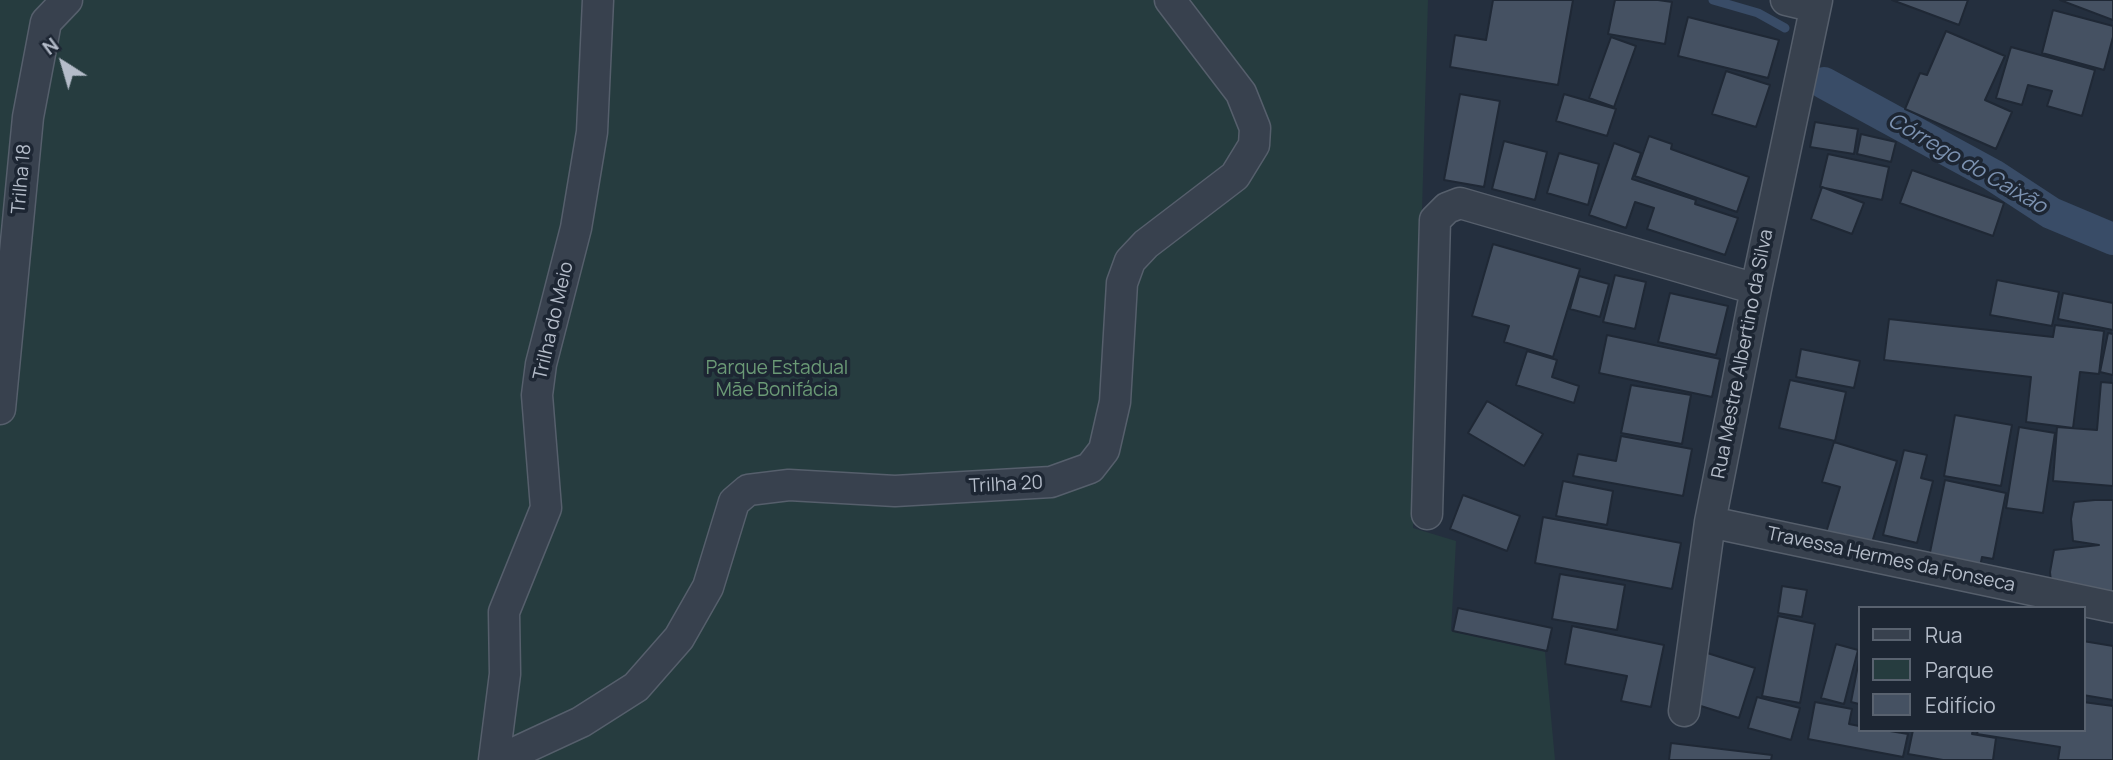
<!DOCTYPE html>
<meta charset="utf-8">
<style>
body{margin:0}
#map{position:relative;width:2113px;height:760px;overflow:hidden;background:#242f3e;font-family:Manrope,sans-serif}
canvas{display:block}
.legend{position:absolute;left:1858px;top:606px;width:228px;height:126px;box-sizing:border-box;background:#1d2633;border:2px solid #59626f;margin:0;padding:9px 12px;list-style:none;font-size:21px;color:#b4bcc9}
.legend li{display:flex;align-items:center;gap:14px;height:35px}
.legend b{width:35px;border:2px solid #59626f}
.north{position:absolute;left:28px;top:28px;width:70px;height:70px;-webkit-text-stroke:5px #1d2633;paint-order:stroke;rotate:323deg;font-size:19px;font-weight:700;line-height:28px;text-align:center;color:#b4bcc9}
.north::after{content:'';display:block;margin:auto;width:24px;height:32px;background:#b4bcc9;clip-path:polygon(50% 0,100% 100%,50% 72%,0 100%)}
</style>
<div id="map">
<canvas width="2113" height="760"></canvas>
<ul class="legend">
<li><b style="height:9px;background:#38414e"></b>Rua</li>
<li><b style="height:19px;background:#263c3f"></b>Parque</li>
<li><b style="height:19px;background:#455162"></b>Edifício</li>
</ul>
<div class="north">N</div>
</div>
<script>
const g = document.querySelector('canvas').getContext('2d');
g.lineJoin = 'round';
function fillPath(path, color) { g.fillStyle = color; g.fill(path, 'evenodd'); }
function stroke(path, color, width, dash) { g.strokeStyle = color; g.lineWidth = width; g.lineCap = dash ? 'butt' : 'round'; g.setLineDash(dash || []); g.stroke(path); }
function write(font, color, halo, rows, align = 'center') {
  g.font = font + ' Manrope,sans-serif'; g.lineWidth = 7; g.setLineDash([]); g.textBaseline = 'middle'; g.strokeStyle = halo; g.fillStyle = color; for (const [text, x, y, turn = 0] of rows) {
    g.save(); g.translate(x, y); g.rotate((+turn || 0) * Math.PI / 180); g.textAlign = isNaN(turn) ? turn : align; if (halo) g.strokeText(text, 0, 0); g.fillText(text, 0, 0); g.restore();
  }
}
const green = new Path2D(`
 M0 0H1428L1413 528 1456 541 1451 631 1545 652 1555 760H0Z`);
const stream = new Path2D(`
 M1713 0 1758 13 1785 28`);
const canal = new Path2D(`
 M1824 83 1993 175 2051 213 2113 239`);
const building = new Path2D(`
 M1493 0H1573L1558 85 1450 67 1455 35 1486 40Z
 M1615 0H1658L1672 2 1665 44 1608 34Z
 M1892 0H1968L1959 25Z
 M2060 0H2113V20Z
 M2053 10 2113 26V37L2104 70 2042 53Z
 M1688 17 1779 40 1768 78 1678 56Z
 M1946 31 2005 56 1985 100 2012 112 1996 149 1905 109 1920 73 1927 75Z
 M1611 37 1636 46 1614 107 1589 98Z
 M2011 47 2095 70 2082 116 2047 106 2052 91 2028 85 2022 105 1996 98Z
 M1726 71 1770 85 1756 127 1712 114Z
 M1460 94 1500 101 1484 187 1444 180Z
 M1564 94 1616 109 1607 136 1556 121Z
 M1815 122 1858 129 1854 154 1810 147Z
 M1861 134 1896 142 1891 162 1857 154Z
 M1649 136 1672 144 1671 149 1749 177 1737 212 1635 176Z
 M1504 141 1547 152 1535 200 1492 189Z
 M1614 143 1641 153 1632 179 1696 200 1695 204 1738 218 1725 255 1647 229 1654 208 1635 202 1626 228 1589 215Z
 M1559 153 1599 164 1588 205 1547 193Z
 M1828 154 1889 167 1882 200 1820 187Z
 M1912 170 2004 203 1993 236 1900 203Z
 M1822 187 1864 203 1852 234 1811 219Z
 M1493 244 1580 269 1553 357 1504 342 1509 326 1472 316Z
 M1615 275 1646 282 1635 329 1603 322Z
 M1579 276 1609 284 1600 317 1570 309Z
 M1997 280 2059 292 2052 326 1990 315Z
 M1670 293 1728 306 1716 355 1658 342Z
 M2063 293 2113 303V330L2058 319Z
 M1889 319 2053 337 2055 325 2104 331 2099 374 2080 372 2073 428 2026 422 2031 377 1884 360Z
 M2108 333 2113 334V375L2100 372Z
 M1607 335 1720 359 1712 397 1599 373Z
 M1801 349 1860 361 1854 388 1796 377Z
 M1527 351 1557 360 1552 377 1579 386 1574 403 1516 385Z
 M1790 380 1846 392 1835 441 1779 428Z
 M2101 382 2113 383V486L2053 481 2057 427 2097 430Z
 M1631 385 1691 395 1682 444 1621 433Z
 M1487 401 1543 434 1524 466 1468 433Z
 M1955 415 2012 425 2001 486 1944 476Z
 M2019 427 2055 433 2043 513 2006 508Z
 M1621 436 1692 449 1683 496 1573 476 1578 454 1616 461Z
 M1834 442 1897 461 1870 549 1825 536 1840 487 1822 482Z
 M1904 450 1927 455 1921 478 1933 481 1917 543 1883 535Z
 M1945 480 2006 493 1993 559 1982 557 1979 572 1928 562Z
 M1563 481 1613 491 1607 525 1556 516Z
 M1463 495 1520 516 1507 551 1450 529Z
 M2095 500H2113V602L2052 592 2050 572 2054 550 2099 545 2073 541 2071 519 2074 502Z
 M1543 517 1681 543 1672 589 1535 563Z
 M1560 574 1625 585 1617 630 1552 619Z
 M1782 586 1807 590 1802 617 1778 613Z
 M1458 608 1552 628 1547 651 1453 631Z
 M1778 616 1815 624 1800 703 1762 696Z
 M1572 626 1664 645 1651 707 1621 701 1627 676 1565 664Z
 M2083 641 2113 646V700L2083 695Z
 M1836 644 1858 650 1844 704 1821 698Z
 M1704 652 1755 668 1739 718 1688 702Z
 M1859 660V704L1851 702Z
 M1757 697 1800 708 1791 740 1748 728Z
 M1815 702 1852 709 1849 724 1859 726V730H1884L1908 734 1903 757 1808 739Z
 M2083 702 2113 706V760H2058L2060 747 1977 734 1978 730H2083Z
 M1913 730H1973L1972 734 1996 738 1993 760H1943L1908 754Z
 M1671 743 1772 755 1771 760H1669Z`);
const street = new Path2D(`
 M1786 0 1815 7
 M0 409 28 117 46 22 67 0
 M1427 514 1435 220 1447 208 1460 203 1756 289
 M1710 522 2113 607
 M1684 711 1710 522 1756 289 1817 0
 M494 760 505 674 504 612 546 508 537 395 541 364 576 228 592 132 598 0
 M499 760 581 722 636 687 679 638 708 587 734 502 748 490 789 485 895 491 1051 482 1090 468 1104 450 1115 402 1122 283 1130 261 1146 244 1235 176 1254 145 1255 128 1241 93 1170 0`);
const streetNames = [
 ["Trilha 18",22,179,-85],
 ["Trilha do Meio",554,321,-77],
 ["Rua Mestre Albertino da Silva",1743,354,-79],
 ["Trilha 20",1006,485,-3],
 ["Travessa Hermes da Fonseca",1891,560,12]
];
const parkNames = [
 ["Parque Estadual",777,369],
 ["Mãe Bonifácia",777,391]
];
const waterNames = [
 ["Córrego do Caixão",1967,164,30]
];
fillPath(green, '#263c3f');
stroke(stream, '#394c67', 9);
stroke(canal, '#394c67', 32);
fillPath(building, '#455162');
stroke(building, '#1f2835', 2);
stroke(street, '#565f6c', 33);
stroke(street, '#38414e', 30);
write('19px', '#b4bcc9', '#1d2633', streetNames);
write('19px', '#6b9a76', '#1d2633', parkNames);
write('italic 21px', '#7c92b1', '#1d2633', waterNames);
</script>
